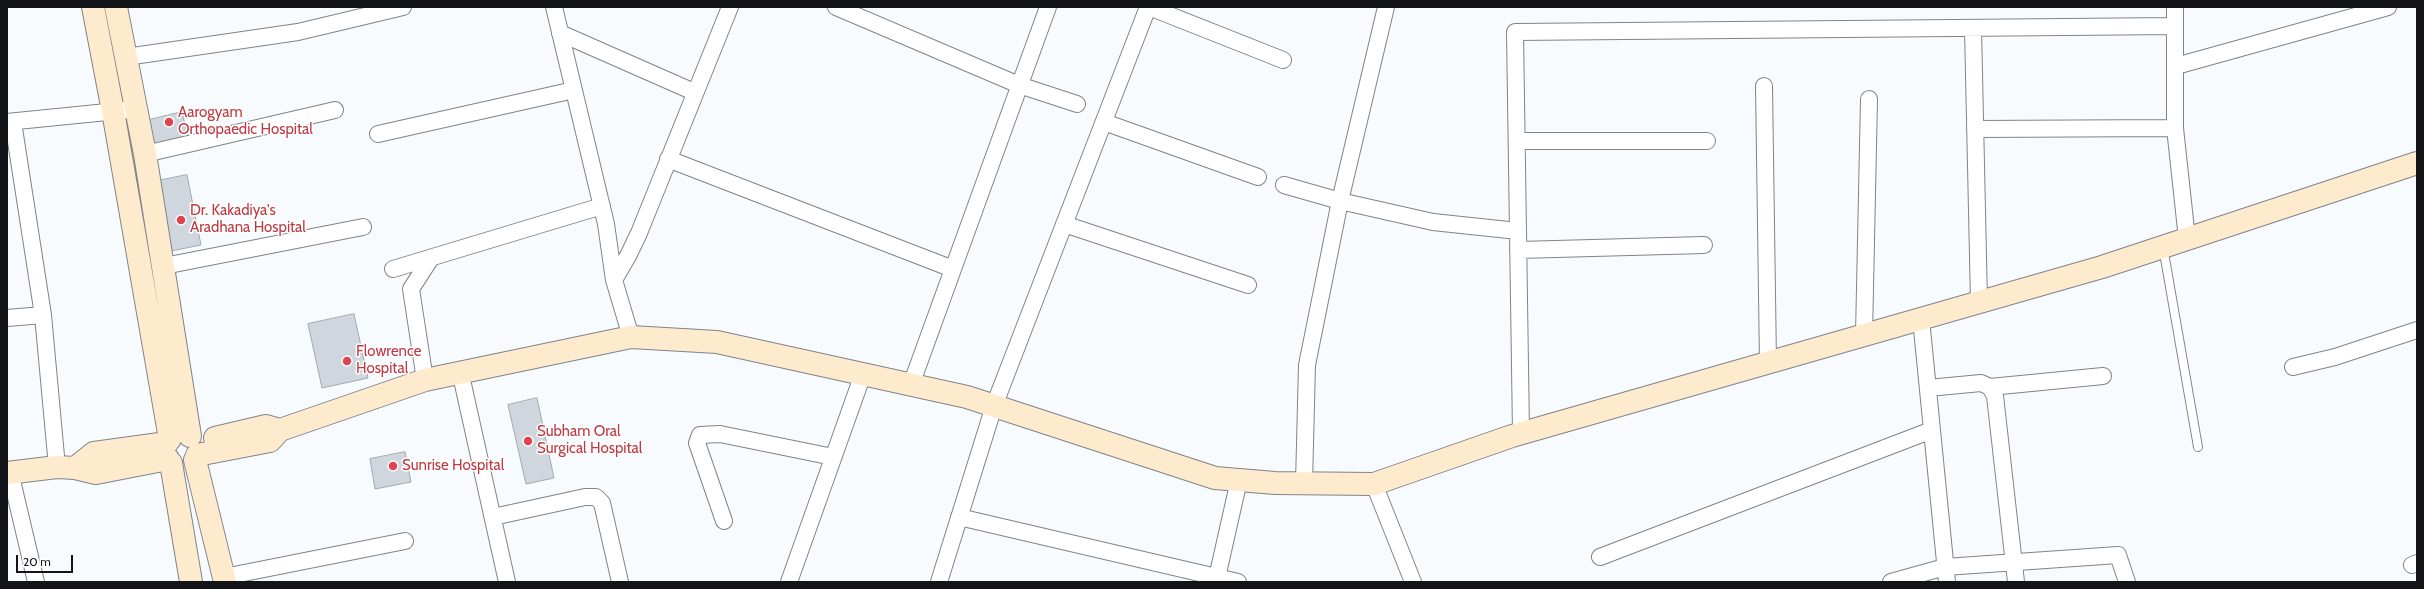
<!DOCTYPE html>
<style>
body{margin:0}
#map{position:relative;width:2424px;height:589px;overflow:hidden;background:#f8fbfe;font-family:Cabin,sans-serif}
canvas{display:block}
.frame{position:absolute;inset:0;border:8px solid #121417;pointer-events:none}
.scale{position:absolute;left:16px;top:555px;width:57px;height:18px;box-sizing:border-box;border:2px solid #121417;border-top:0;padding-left:5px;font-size:12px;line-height:14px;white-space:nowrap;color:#121417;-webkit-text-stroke:3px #fff;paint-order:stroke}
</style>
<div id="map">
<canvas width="2424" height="589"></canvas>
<div class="frame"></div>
<div class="scale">20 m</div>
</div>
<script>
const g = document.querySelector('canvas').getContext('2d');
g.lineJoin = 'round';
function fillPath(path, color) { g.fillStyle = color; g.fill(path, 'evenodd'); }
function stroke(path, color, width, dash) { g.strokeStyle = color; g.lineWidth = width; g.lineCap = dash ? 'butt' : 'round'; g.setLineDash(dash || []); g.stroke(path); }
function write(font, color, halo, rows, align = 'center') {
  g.font = font + ' Cabin,sans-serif'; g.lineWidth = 3; g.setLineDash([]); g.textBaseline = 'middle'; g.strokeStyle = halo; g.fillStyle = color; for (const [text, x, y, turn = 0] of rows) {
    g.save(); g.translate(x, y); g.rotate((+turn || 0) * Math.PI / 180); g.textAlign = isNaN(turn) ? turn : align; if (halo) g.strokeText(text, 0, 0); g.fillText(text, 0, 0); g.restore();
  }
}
const building = new Path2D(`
 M182 112 188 137 151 146 145 121Z
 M187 175 201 245 171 251 157 181Z
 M354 314 368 378 322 388 308 324Z
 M537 398 554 478 526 484 508 405Z
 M405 452 411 482 375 489 370 459Z`);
const lane = new Path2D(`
 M2163 247 2198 447`);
const street = new Path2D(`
 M554 7 606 224 614 280 631 337
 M836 7 1019 85 1077 104
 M1149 7 1283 60
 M2175 7V128L2187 239
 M1973 28 1979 302
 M560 33 694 92
 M126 57 298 32 403 7
 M2176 66 2388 7
 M1764 86 1768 363
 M7 122 137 109
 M13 122 43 315 57 467
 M1104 122 1258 177
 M1975 129 2175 128
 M378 134 574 90
 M1517 141H1707
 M145 154 335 110
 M668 159 953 269
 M1284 185 1340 201 1386 7
 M1064 224 1248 285
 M1518 250 1704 245
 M164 266 363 227
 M393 269 602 206
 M614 280 628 256 639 233 730 7
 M7 318 43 315
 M1921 319 1947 582
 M1864 335 1869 99
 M2293 367 2335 357 2417 330
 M460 371 507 582
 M425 380 411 289 431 258
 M911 385 1048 7
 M1990 387 2103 376
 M1928 388 1981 383 1990 387 1995 396 2016 582
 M1521 433 1515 32 2174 26
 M10 472 36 582
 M1304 483 1307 365 1340 201 1433 222 1518 231
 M1374 484 1413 582
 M493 517 585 497H596L602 503 620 582
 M959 517 1238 582
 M724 521 697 443 700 435 720 434 833 457
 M1600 557 1932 430
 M2412 565 2417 563
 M224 577 405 541
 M789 582 863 374
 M939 582 994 406 1148 7
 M1216 582 1239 480
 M1891 582 1945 567 2118 555 2127 582`);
const secondary = new Path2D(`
 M93 7 113 111 170 439
 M116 7 145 154 190 436
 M215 438 266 426 280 430
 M197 455 270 441 280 430 425 380 631 337 717 342 967 397 1215 478 1275 483 1374 484 1512 436 2102 267 2417 163
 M195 460 225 582
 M171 463 191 582
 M75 468 94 453 167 443
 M7 473 57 467 75 468 96 473 168 459`);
const markers = [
 [169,122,5,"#e0444e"],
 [181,220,5,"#e0444e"],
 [347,361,5,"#e0444e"],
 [528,441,5,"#e0444e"],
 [393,466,5,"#e0444e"]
];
const healthNames = [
 ["Aarogyam",178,113],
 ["Orthopaedic Hospital",178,130],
 ["Dr. Kakadiya's",190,211],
 ["Aradhana Hospital",190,228],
 ["Flowrence",356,352],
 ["Hospital",356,369],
 ["Subham Oral",537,432],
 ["Surgical Hospital",537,449],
 ["Sunrise Hospital",402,466]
];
fillPath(building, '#cfd6dd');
stroke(building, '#a2a9af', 1);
stroke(lane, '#7e848a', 10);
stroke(street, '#7e848a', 18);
stroke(secondary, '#7e848a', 24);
stroke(lane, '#fff', 8);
stroke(street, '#fff', 16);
stroke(secondary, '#feeacd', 22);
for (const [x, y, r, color] of markers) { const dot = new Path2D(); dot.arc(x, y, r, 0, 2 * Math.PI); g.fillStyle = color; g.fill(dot); stroke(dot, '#fff', 1.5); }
write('15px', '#be3a42', '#fff', healthNames, 'left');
</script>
